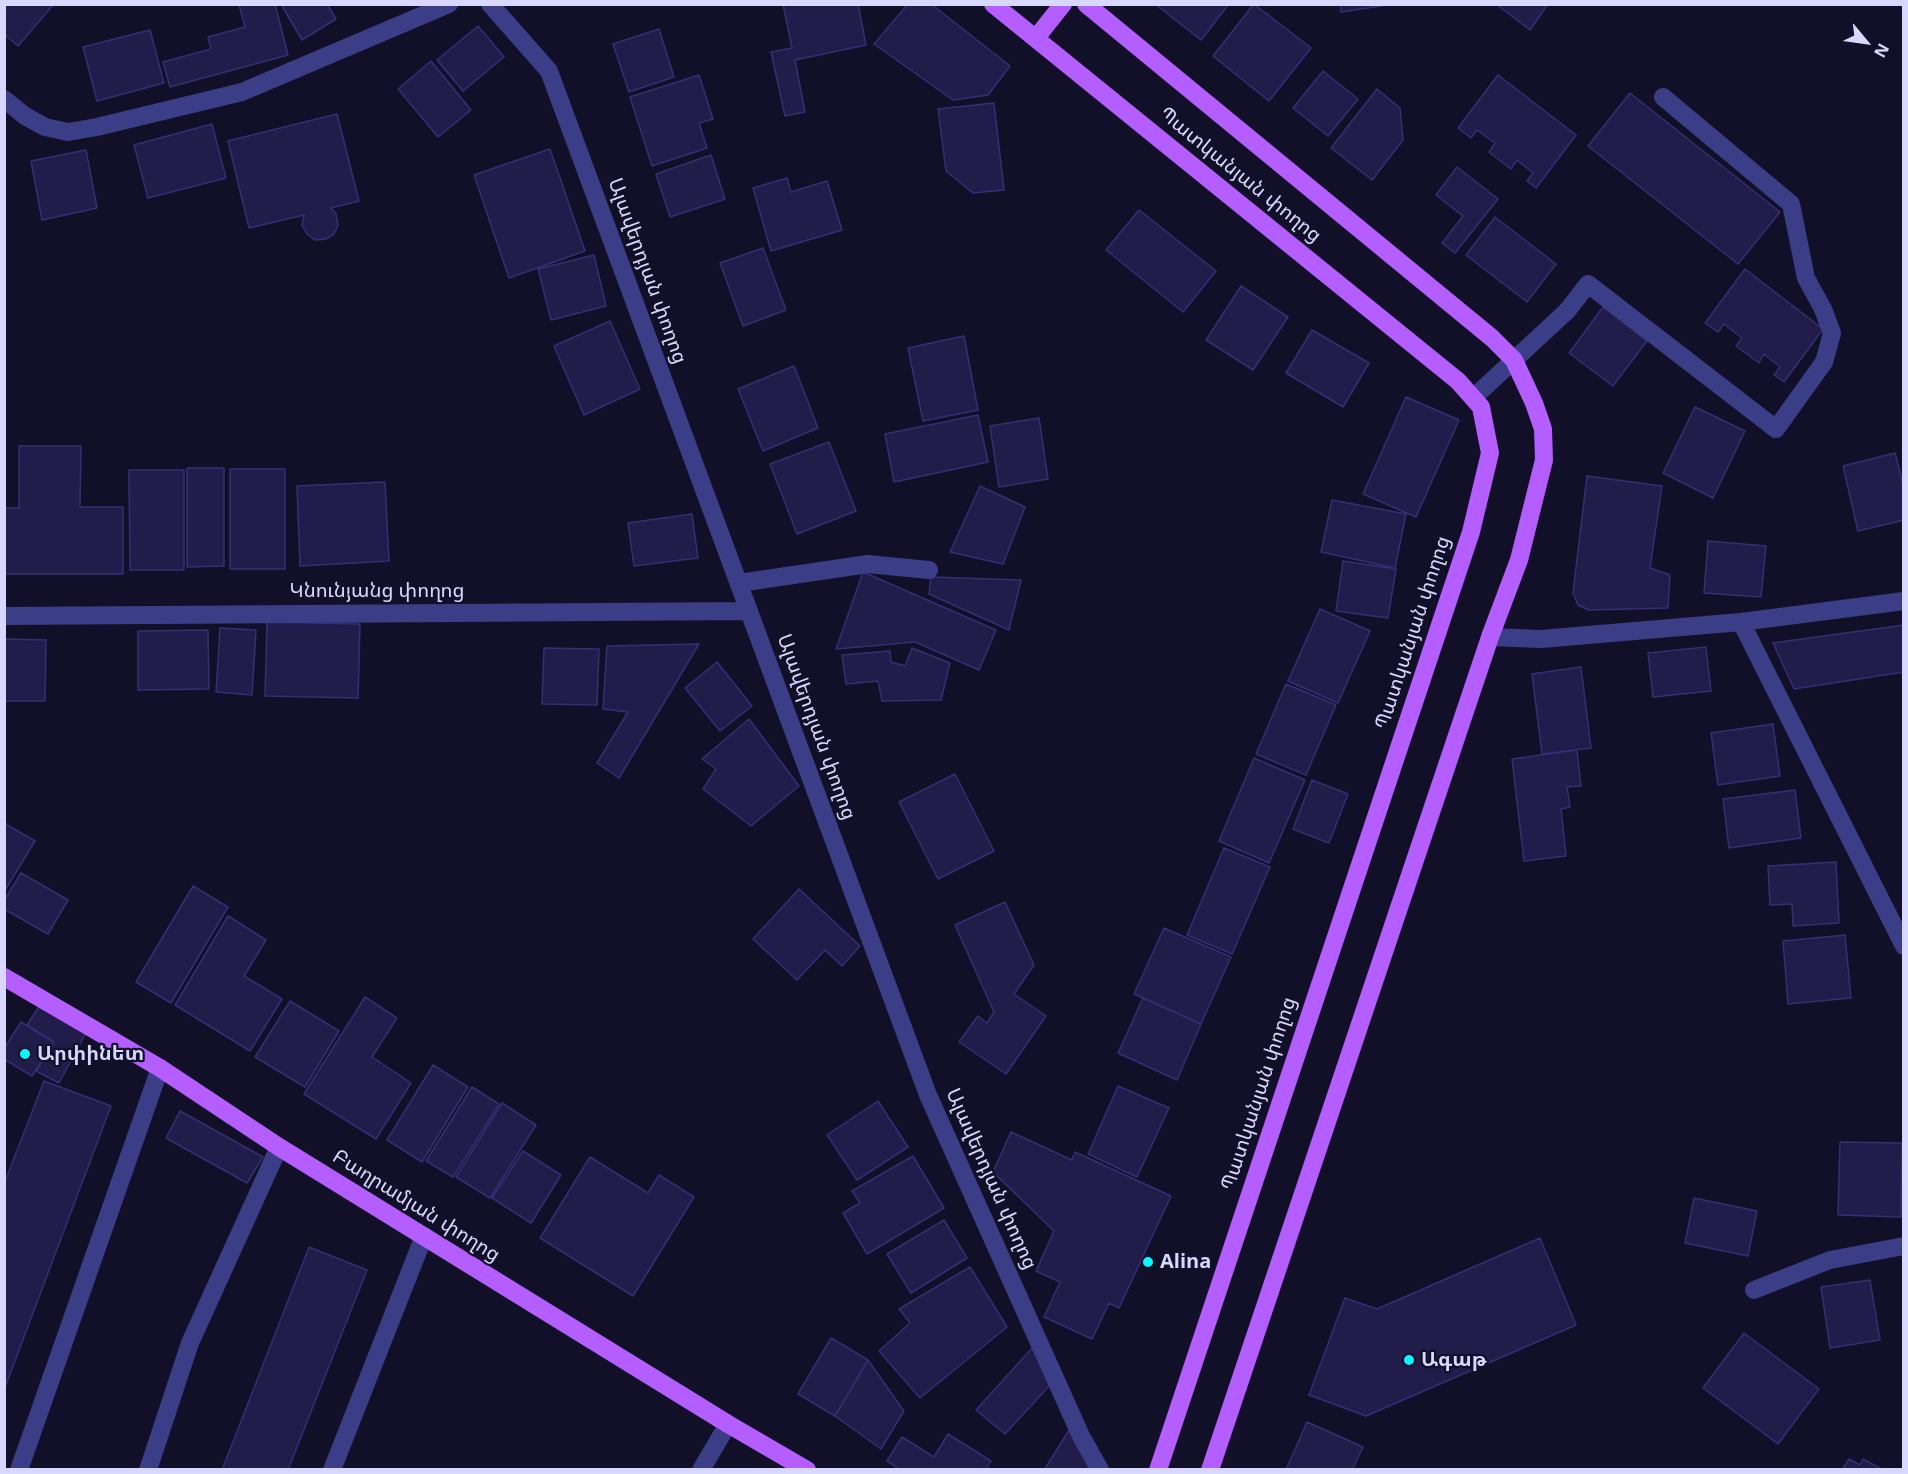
<!DOCTYPE html>
<meta charset="utf-8">
<style>
body{margin:0}
#map{position:relative;width:1908px;height:1474px;overflow:hidden;background:#121028;font-family:"Open Sans",sans-serif}
canvas{display:block}
.frame{position:absolute;inset:0;border:6px solid #d8d7ff;pointer-events:none}
.north{position:absolute;left:1836px;top:12px;width:60px;height:60px;-webkit-text-stroke:4px #121028;paint-order:stroke;rotate:119deg;font-size:16px;font-weight:700;line-height:24px;text-align:center;color:#d8d7ff}
.north::after{content:'';display:block;margin:auto;width:21px;height:27px;background:#d8d7ff;clip-path:polygon(50% 0,100% 100%,50% 72%,0 100%)}
</style>
<div id="map">
<canvas width="1908" height="1474"></canvas>
<div class="frame"></div>
<div class="north">N</div>
</div>
<script>
const g = document.querySelector('canvas').getContext('2d');
g.lineJoin = 'round';
function fillPath(path, color) { g.fillStyle = color; g.fill(path, 'evenodd'); }
function stroke(path, color, width, dash) { g.strokeStyle = color; g.lineWidth = width; g.lineCap = dash ? 'butt' : 'round'; g.setLineDash(dash || []); g.stroke(path); }
function write(font, color, halo, rows, align = 'center') {
  g.font = font + ' "Open Sans","Noto Sans Armenian",sans-serif'; g.lineWidth = 4.5; g.setLineDash([]); g.textBaseline = 'middle'; g.strokeStyle = halo; g.fillStyle = color; for (const [text, x, y, turn = 0] of rows) {
    g.save(); g.translate(x, y); g.rotate((+turn || 0) * Math.PI / 180); g.textAlign = isNaN(turn) ? turn : align; if (halo) g.strokeText(text, 0, 0); g.fillText(text, 0, 0); g.restore();
  }
}
const building = new Path2D(`
 M4 4H54L18 46 4 34Z
 M275 4 288 55 170 87 163 62 211 49 208 37 245 27 239 5Z
 M281 4H327L336 19 302 40Z
 M783 4H858L866 45 795 60 805 112 785 116 771 52 792 48Z
 M908 4H931L1010 66 988 95 953 100 874 44Z
 M1155 4H1229L1201 40Z
 M1254 4 1311 48 1269 101 1213 56Z
 M1340 4H1388V5L1341 12Z
 M1496 4H1548L1530 30Z
 M478 26 504 57 463 91 437 60Z
 M659 29 674 77 629 92 613 44Z
 M150 30 164 83 97 101 83 47Z
 M431 61 471 110 438 137 398 89Z
 M1323 71 1358 99 1328 136 1293 108Z
 M699 75 713 119 699 123 707 148 652 166 630 97Z
 M1498 75 1576 135 1536 188 1527 181 1533 173 1517 160 1511 169 1489 152 1495 143 1477 130 1471 138 1458 128Z
 M1377 89 1400 108 1403 140 1372 180 1331 148Z
 M1630 93 1780 212 1738 264 1588 146Z
 M994 103 1004 190 973 193 946 171 938 109Z
 M337 114 359 201 331 208 336 214 338 225 334 234 326 239 315 240 307 234 302 225 304 215 249 228 228 141Z
 M212 124 226 178 148 198 134 145Z
 M550 149 585 251 509 278 474 175Z
 M86 150 97 208 42 220 31 161Z
 M711 155 725 199 670 217 656 174Z
 M1457 167 1498 199 1455 253 1442 243 1463 216 1436 195Z
 M787 178 791 192 827 181 842 230 771 251 753 188Z
 M1139 210 1216 271 1183 312 1106 250Z
 M1495 217 1556 264 1527 302 1466 255Z
 M763 248 786 310 743 326 720 263Z
 M594 255 606 306 551 320 538 269Z
 M1745 269 1823 329 1784 382 1774 375 1780 367 1764 354 1759 363 1736 346 1742 338 1724 324 1718 332 1705 323Z
 M1241 286 1288 317 1253 370 1206 340Z
 M1603 307 1647 341 1613 386 1569 353Z
 M610 321 640 389 584 415 554 346Z
 M1312 330 1369 363 1343 407 1286 373Z
 M964 336 978 410 923 421 908 348Z
 M794 366 818 428 763 451 738 389Z
 M1406 397 1459 420 1416 517 1363 494Z
 M1695 407 1745 431 1713 498 1663 473Z
 M978 415 988 462 894 482 885 434Z
 M1039 418 1048 479 999 487 990 426Z
 M829 442 856 511 797 534 770 464Z
 M19 446H81L80 507H123V574H4V508H19Z
 M1895 453 1904 488V520L1858 531 1843 466Z
 M187 468H224V566L187 567Z
 M230 469H285V569H230Z
 M129 470H184V570H130Z
 M1587 476 1662 486 1650 568 1670 575 1668 608 1589 610 1578 605 1573 593Z
 M385 482 389 561 300 566 297 486Z
 M980 486 1025 507 1003 564 950 552Z
 M1332 500 1406 514 1395 568 1321 552Z
 M692 514 698 558 634 566 628 523Z
 M1708 541 1766 546 1761 597 1704 593Z
 M1343 561 1396 569 1388 618 1336 611Z
 M863 572 996 630 979 670 915 642 836 649Z
 M931 577 1021 580 1009 630 929 594Z
 M1320 609 1370 631 1338 703 1288 681Z
 M267 622 360 624 358 698 265 696Z
 M1904 625V672L1794 689 1773 643Z
 M220 628 256 630 252 695 216 692Z
 M208 630 209 689 138 690V631Z
 M5 639 46 640 45 701H5Z
 M699 644 619 778 597 763 628 712 603 709 607 646Z
 M1706 647 1711 691 1653 697 1648 653Z
 M544 648 599 649 597 705 542 704Z
 M912 648 950 663 941 700 882 701 878 681 846 684 842 655 890 651 891 662 905 666Z
 M717 662 752 706 720 731 685 688Z
 M1581 667 1591 748 1542 754 1532 674Z
 M1286 684 1336 705 1306 775 1256 754Z
 M749 719 799 786 751 826 703 789 716 769 702 759Z
 M1773 724 1780 776 1718 785 1711 733Z
 M1577 750 1581 786 1567 787 1570 807 1561 809 1566 856 1524 861 1512 759Z
 M1254 758 1305 780 1269 863 1219 841Z
 M955 774 994 851 938 879 899 802Z
 M1312 780 1348 794 1329 843 1293 829Z
 M1795 790 1801 838 1729 848 1723 799Z
 M4 823 35 841 4 892Z
 M1224 848 1270 867 1232 954 1187 935Z
 M1836 862 1839 923 1793 926 1792 904 1770 905 1768 866Z
 M21 873 68 900 48 934 4 909V901Z
 M193 886 228 907 171 1003 136 982Z
 M799 889 860 946 842 966 825 950 797 980 753 939Z
 M1005 902 1034 965 1014 994 1046 1016 1006 1074 959 1042 978 1016 987 1023 994 1012 955 925Z
 M228 916 266 940 244 976 282 999 250 1051 175 1005Z
 M1164 928 1231 957 1201 1024 1134 994Z
 M1845 935 1851 998 1788 1004 1783 941Z
 M365 997 397 1018 372 1057 411 1083 376 1139 304 1094Z
 M1143 998 1201 1024 1177 1080 1118 1053Z
 M290 1001 339 1031 305 1087 255 1057Z
 M40 1005 86 1033 59 1083 36 1071 54 1042 27 1025Z
 M21 1022 54 1042 32 1076 4 1059V1049Z
 M433 1065 468 1087 422 1162 387 1140Z
 M44 1081 111 1106 4 1390V1184Z
 M1118 1086 1169 1108 1137 1177 1088 1154Z
 M472 1087 499 1104 453 1177 426 1161Z
 M878 1101 908 1147 857 1180 827 1135Z
 M502 1103 536 1125 490 1198 456 1177Z
 M180 1111 263 1157 247 1183 166 1138Z
 M1011 1132 1072 1160 1075 1152 1171 1196 1119 1308 1109 1303 1092 1339 1044 1317 1060 1282 1036 1271 1054 1231 993 1172Z
 M1840 1142 1902 1143 1901 1217 1838 1215Z
 M523 1151 561 1175 531 1223 492 1198Z
 M913 1156 944 1208 867 1254 843 1213 860 1203 852 1191Z
 M590 1157 648 1193 659 1175 694 1197 633 1296 540 1238Z
 M1694 1198 1757 1211 1748 1256 1685 1243Z
 M944 1220 967 1258 911 1293 887 1254Z
 M1540 1238 1576 1325 1366 1416 1309 1395 1345 1298 1377 1309Z
 M309 1247 367 1270 288 1470H222Z
 M970 1267 1007 1327 920 1398 879 1351 910 1323 899 1309Z
 M1870 1280 1880 1340 1830 1348 1821 1287Z
 M1744 1333 1819 1389 1778 1444 1703 1388Z
 M831 1338 868 1360 835 1416 798 1394Z
 M1033 1347 1052 1383 1005 1434 976 1410Z
 M868 1360 904 1411 881 1449 835 1416Z
 M1307 1422 1363 1447 1352 1470H1286Z
 M1071 1427 1091 1470H1044Z
 M948 1434 991 1461 986 1470H901L887 1461 902 1437 934 1457Z
 M1849 1459 1860 1465 1863 1459 1883 1470H1842Z`);
const minor = new Path2D(`
 M490 4 549 71 928 1095 1081 1436 1100 1470
 M4 99 25 116 45 127 68 132 97 127 242 92 449 4
 M1473 398 1567 311 1588 284 1776 429 1824 362 1832 333 1823 309 1806 278 1791 204 1663 97
 M739 583 868 564 929 570
 M4 616 749 611
 M1741 622 1904 946
 M1490 637 1541 639 1741 622 1904 601
 M1754 1290 1830 1260 1904 1246
 M19 1470 160 1068
 M148 1470 190 1343 279 1147
 M332 1470 424 1236
 M701 1470 728 1424`);
const major = new Path2D(`
 M993 4 1458 381 1481 407 1490 453 1471 532 1158 1470
 M1086 4 1492 338 1514 360 1534 403 1543 429 1544 460 1519 560 1490 637 1210 1470
 M1036 38 1063 4
 M4 977 160 1068 279 1147 728 1424 807 1470`);
const markers = [
 [25,1054,6,"#03fbff"],
 [1148,1262,6,"#03fbff"],
 [1409,1360,6,"#03fbff"]
];
const streetNames = [
 ["Պատկանյան փողոց",1240,175,39],
 ["Ալավերդյան փողոց",647,271,70],
 ["Կնունյանց փողոց",377,591],
 ["Պատկանյան փողոց",1413,633,-72],
 ["Ալավերդյան փողոց",816,727,70],
 ["Պատկանյան փողոց",1259,1094,-72],
 ["Ալավերդյան փողոց",991,1179,66],
 ["Բաղրամյան փողոց",416,1206,32]
];
const poiNames = [
 ["Արփինետ",37,1054],
 ["Alina",1160,1262],
 ["Ագաթ",1421,1360]
];
fillPath(building, '#211c49');
stroke(building, '#362e75', 1.5);
stroke(minor, '#3b3e87', 18);
stroke(major, '#b55eff', 18);
for (const [x, y, r, color] of markers) { const dot = new Path2D(); dot.arc(x, y, r, 0, 2 * Math.PI); g.fillStyle = color; g.fill(dot); stroke(dot, '#121028', 2); }
write('20px', '#d8d7ff', '#121028', streetNames);
write('bold 20px', '#d8d7ff', '#121028', poiNames, 'left');
</script>
